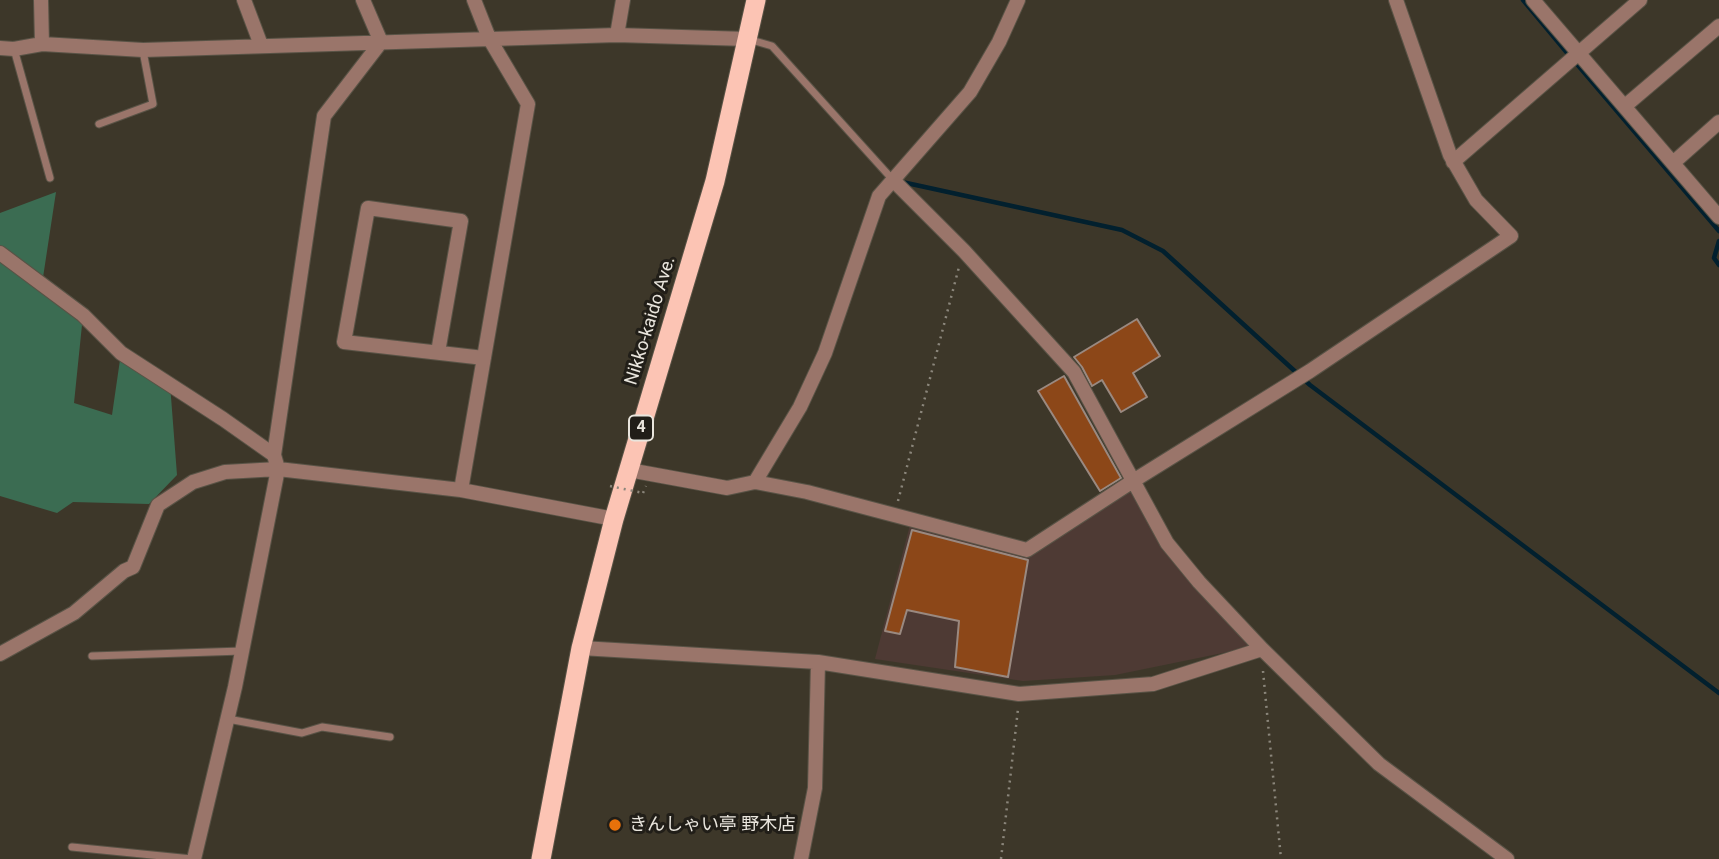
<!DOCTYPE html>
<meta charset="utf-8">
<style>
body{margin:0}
canvas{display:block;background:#3d3729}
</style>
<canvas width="1719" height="859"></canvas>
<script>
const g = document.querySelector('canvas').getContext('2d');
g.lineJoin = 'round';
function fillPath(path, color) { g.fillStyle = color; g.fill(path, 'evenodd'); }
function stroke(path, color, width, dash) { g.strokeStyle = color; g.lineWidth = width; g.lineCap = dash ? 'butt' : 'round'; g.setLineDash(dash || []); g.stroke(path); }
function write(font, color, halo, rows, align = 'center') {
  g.font = font + ' Roboto,"Noto Sans JP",sans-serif'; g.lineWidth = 6; g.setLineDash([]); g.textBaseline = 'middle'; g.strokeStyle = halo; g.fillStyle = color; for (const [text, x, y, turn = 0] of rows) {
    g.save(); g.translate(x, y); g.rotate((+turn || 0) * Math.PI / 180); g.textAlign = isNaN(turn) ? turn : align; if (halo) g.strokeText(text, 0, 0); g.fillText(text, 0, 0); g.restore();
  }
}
const industrial = new Path2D(`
 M1133 488 1252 647 1115 675 1023 681 875 659 910 525 1032 552Z`);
const green = new Path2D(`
 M56 192 42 284 83 315 74 403 112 415 121 353 170 384 177 475 149 504 73 502 57 513 0 496V213Z`);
const stream = new Path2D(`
 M1523 0 1568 54
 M1576 63 1719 231
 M902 182 1122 230 1163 251 1310 385 1719 693
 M1719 241 1714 258 1719 265`);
const building = new Path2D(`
 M1137 319 1160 356 1133 373 1147 397 1121 412 1102 380 1092 386 1082 367 1074 357Z
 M1064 376 1121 478 1100 491 1038 391Z
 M912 530 1028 560 1008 677 955 667 959 621 907 610 900 634 885 631Z`);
const path = new Path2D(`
 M643 493 646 486
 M898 501 959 267
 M1263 671 1281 859
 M1001 859 1018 709`);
const service = new Path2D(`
 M748 39 772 46 893 180
 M14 49 50 178
 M99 124 153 104 143 51
 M92 656 242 651
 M228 719 302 733 322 727 390 737
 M72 847 192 859`);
const minor = new Path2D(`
 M41 0 42 44
 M244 0 261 45
 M1533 0 1719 217
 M617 35 623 0
 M0 48 14 49 42 44 143 50 617 35 747 39
 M1625 106 1719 26
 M1453 162 1640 0
 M1673 163 1719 122
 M894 181 964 251 1074 372 1167 543 1199 582 1262 649 1379 764 1507 859
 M0 253 83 315 121 353 223 419 274 455
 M438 352 461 221 368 208 344 342 484 358
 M629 470 727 488 755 482 807 492 1027 550 1133 481 1310 371 1511 236 1476 200 1450 155 1396 0
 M755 482 800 407 825 353 879 196 970 92 999 42 1018 0
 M461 490 528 104 489 38 474 0
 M581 648 818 662 1019 694 1153 684 1262 649
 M0 654 74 613 124 571 133 567 158 505 193 482 225 472 278 469 461 490 614 519
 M194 859 235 687 278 469 274 455 324 116 381 42 363 0
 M801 859 815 788 818 662`);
const trunk = new Path2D(`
 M541 859 581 648 614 519 715 181 756 0`);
const pathBridge = new Path2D(`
 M610 486 643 493`);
const markers = [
 [615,825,7,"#e8710a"]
];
const shields = [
 [641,428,24]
];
const shieldNames = [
 ["4",641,428]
];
const streetNames = [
 ["Nikko-kaido Ave.",651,321,-73]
];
const poiNames = [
 ["きんしゃい亭 野木店",629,825]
];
fillPath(industrial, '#4e3a34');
fillPath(green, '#3b6c52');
stroke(stream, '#02202e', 4.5);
fillPath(building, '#8c4718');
stroke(building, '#9a8980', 2);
stroke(service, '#595346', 9);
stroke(minor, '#595346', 16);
stroke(trunk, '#595346', 21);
stroke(path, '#8b867b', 2.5, [2, 5]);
stroke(service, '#9a756a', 7);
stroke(minor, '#9a756a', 14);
stroke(trunk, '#fcc4b4', 19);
stroke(pathBridge, '#8b867b', 2.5, [2, 5]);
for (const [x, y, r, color] of markers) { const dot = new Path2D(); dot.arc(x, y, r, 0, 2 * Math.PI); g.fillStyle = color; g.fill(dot); stroke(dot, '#211e18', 2.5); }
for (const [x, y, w] of shields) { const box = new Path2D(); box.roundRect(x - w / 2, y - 12.5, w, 25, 5); g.fillStyle = '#211e18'; g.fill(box); stroke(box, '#e9e5dd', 2); }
write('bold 16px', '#e9e5dd', null, shieldNames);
write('18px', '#e9e5dd', '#211e18', streetNames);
write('18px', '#e9e5dd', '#211e18', poiNames, 'left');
</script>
